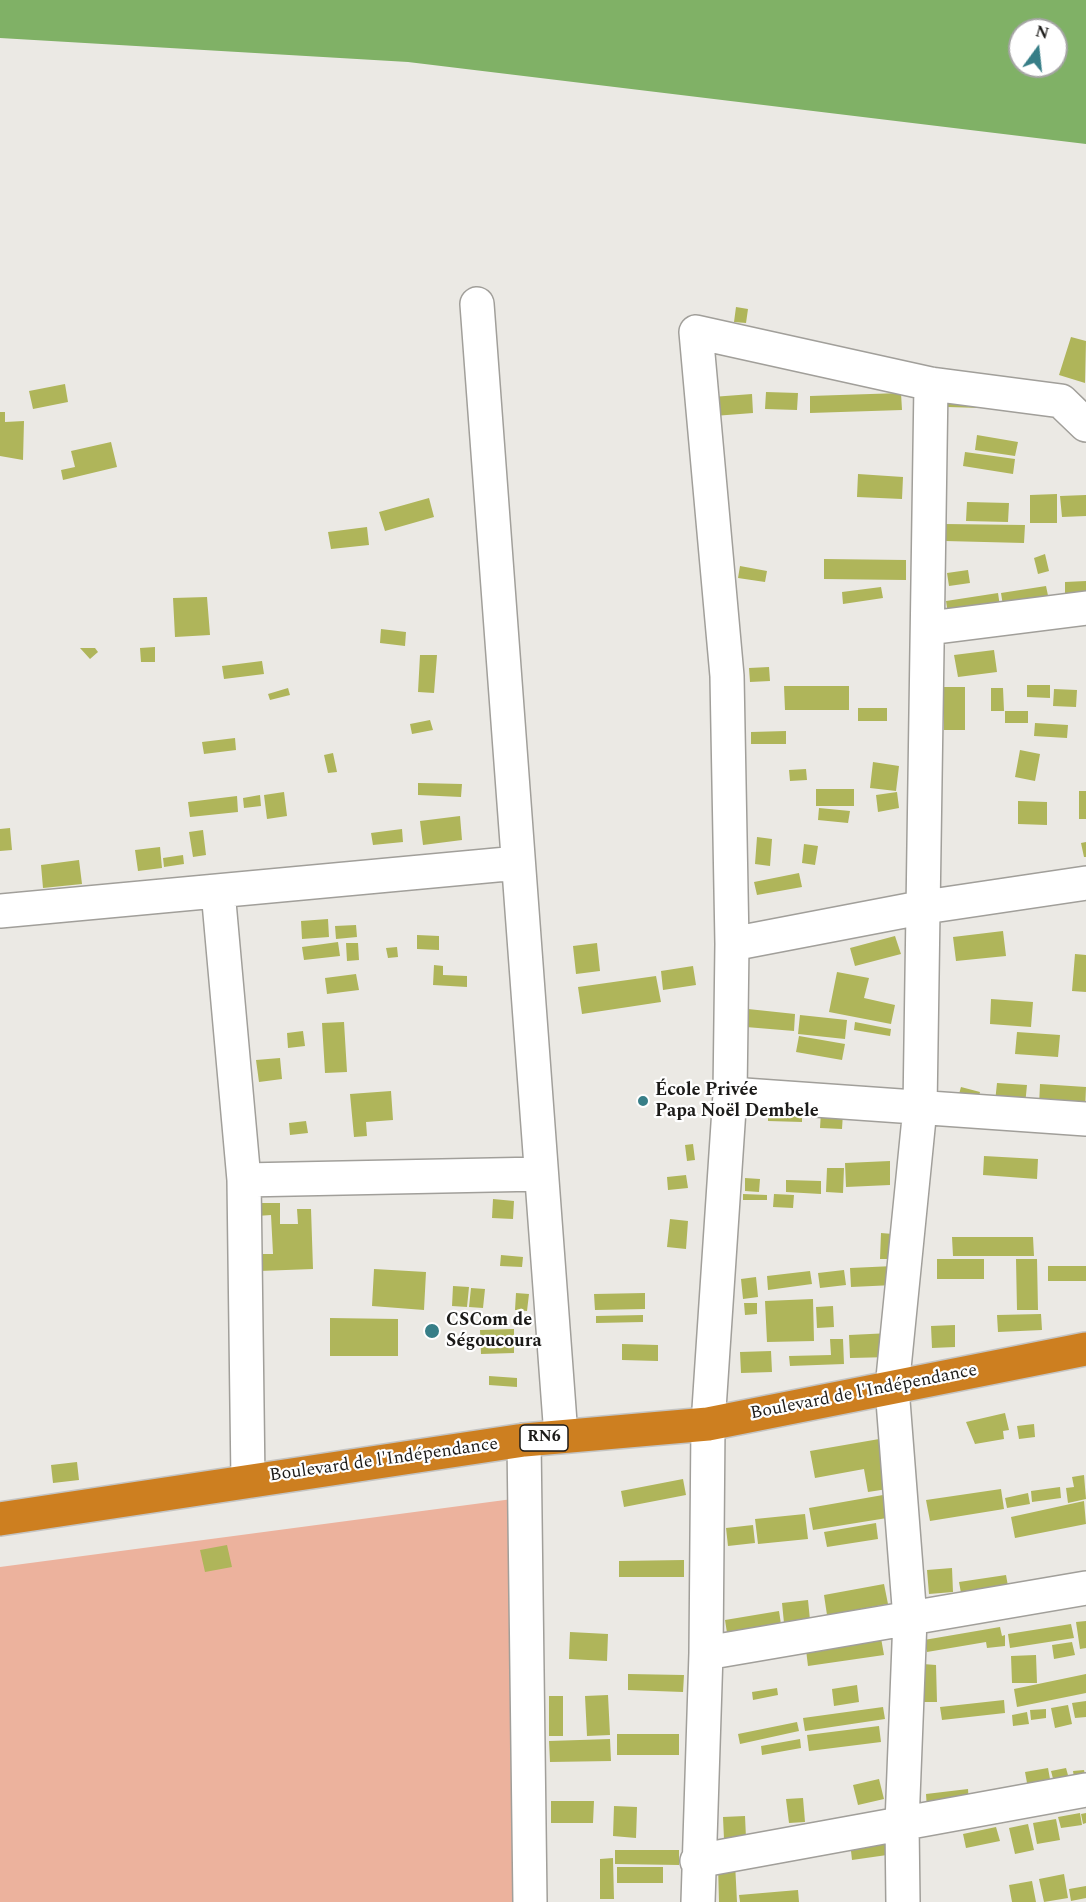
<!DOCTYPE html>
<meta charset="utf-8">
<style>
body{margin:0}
#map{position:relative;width:1086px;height:1902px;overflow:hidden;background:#ebe9e4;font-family:Spectral,serif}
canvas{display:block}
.north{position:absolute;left:1008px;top:18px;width:60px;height:60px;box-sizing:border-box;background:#fff;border:2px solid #a4a4a3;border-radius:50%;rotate:15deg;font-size:16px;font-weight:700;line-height:24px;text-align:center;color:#1c1b19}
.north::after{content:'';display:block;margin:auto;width:21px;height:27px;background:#377e87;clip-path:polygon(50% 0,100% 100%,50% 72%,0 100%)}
</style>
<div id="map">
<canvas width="1086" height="1902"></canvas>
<div class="north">N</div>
</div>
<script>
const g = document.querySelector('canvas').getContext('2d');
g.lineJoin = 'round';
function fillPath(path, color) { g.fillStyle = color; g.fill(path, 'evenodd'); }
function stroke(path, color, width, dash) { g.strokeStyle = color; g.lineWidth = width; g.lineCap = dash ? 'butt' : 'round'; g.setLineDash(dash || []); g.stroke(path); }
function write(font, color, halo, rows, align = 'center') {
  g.font = font + ' Spectral,serif'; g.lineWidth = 4.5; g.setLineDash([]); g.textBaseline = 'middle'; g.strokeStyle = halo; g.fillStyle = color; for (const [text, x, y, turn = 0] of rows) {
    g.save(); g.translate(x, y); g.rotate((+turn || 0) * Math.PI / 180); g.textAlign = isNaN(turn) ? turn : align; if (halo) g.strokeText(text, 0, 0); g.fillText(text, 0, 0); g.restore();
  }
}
const green = new Path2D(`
 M520 1498 516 1902H0V1567Z`);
const water = new Path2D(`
 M0 0H1086V144L408 62 0 38ZM1020 30H1056V66H1020Z`);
const building = new Path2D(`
 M736 307 748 309 746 323 734 322Z
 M1071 337 1086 341 1085 383 1059 375Z
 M65 384 68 402 33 409 29 391Z
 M766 392 798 393 797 410 765 409Z
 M901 393 902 410 810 413V396Z
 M752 394 753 413 714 416 712 397Z
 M948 395 981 396V408L948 407Z
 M0 412H5V422L24 421 23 460 0 456Z
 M977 435 1018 442 1015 456 975 450Z
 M111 442 117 467 63 480 61 470 75 467 71 451Z
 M965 452 1015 459 1013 474 963 466Z
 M858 474 903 477 902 499 857 497Z
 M1057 494V523H1030V495Z
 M1086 495V516L1062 517 1060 496Z
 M429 498 434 517 385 531 379 512Z
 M967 502 1009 503 1008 522 966 521Z
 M945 524 1025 525 1024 543 945 541Z
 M367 527 369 545 331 549 328 532Z
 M1045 554 1049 571 1038 574 1034 558Z
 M824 559 906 560V580L824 579Z
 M740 566 767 571 765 582 738 578Z
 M968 570 970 583 949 586 947 573Z
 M1086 581V599L1065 600V582Z
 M1046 586 1050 605 1004 612 1001 593Z
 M881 587 883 598 843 604 842 592Z
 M998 593 1001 613 949 621 946 601Z
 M207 597 210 635 175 637 173 598Z
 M381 629 406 632 405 646 380 643Z
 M155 647V662H141L140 648Z
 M80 648H95L98 652 90 659Z
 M994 650 997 672 958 677 954 655Z
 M420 655H437L434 693 418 692Z
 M262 661 264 674 224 679 222 666Z
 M769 667 770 681 750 682 749 668Z
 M1027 685H1050V698L1027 697Z
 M784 686H849V710H785Z
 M944 687H965V730H944Z
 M288 688 290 695 270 700 268 694Z
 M991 688H1003L1004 711H991Z
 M1054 689 1077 690 1076 707 1053 706Z
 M858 708H887V721H858Z
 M1005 711H1028V723H1005Z
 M430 720 433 730 412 734 410 724Z
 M1035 723 1068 725 1067 738 1034 736Z
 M786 731V744H751V732Z
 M235 738 236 750 204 754 202 742Z
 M1020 750 1040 754 1035 781 1015 777Z
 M333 753 337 772 328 773 324 755Z
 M873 762 899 766 896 791 870 788Z
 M806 769 807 780 790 781 789 770Z
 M418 783 462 784 461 797 418 795Z
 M816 789H854V806H816Z
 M1079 791H1086V819H1079Z
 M284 792 287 816 267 819 264 795Z
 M897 792 899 808 878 812 876 795Z
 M260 795 261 806 244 808 243 798Z
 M237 796 238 812 190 817 188 802Z
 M1018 801 1047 802V825L1018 824Z
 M819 808 850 811 848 823 818 820Z
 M460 816 462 840 423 845 420 821Z
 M10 828 12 850 0 851V829Z
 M402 829 403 842 373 845 371 833Z
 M203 830 206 855 193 857 189 832Z
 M757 837 772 839 770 866 755 864Z
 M1086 842V857H1084L1081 843Z
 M804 844 818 846 815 865 802 863Z
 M160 847 162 868 138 871 135 850Z
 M183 855 184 864 164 867 163 858Z
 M79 860 82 884 43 888 41 865Z
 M799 873 802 887 757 895 754 882Z
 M328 919 329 937 302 939 301 921Z
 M356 925 357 937 336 939 335 926Z
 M1003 931 1006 956 956 961 953 937Z
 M417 935 439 936V950L417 949Z
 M895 936 901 954 855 966 850 948Z
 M338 942 340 956 304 960 302 947Z
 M346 943H358L359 960 347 961Z
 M597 943 600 971 576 974 573 946Z
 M397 947 398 957 388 958 386 948Z
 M1075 954 1086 955V992L1072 991Z
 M434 965 443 966V975L467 976V987L433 985Z
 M693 966 696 985 663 990 661 971Z
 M837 972 869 978 864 998 895 1005 891 1024 829 1012Z
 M356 974 359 990 327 994 325 978Z
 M656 976 661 1002 582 1014 578 987Z
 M991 999 1033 1002 1031 1027 990 1024Z
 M748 1009 795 1014 794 1031 746 1027Z
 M800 1015 847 1020 845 1039 798 1034Z
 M344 1022 347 1072 325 1073 322 1023Z
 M855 1022 891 1029 890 1036 854 1030Z
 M303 1031 305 1046 288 1048 287 1033Z
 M1017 1032 1060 1035 1058 1057 1015 1054Z
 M799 1036 845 1044 842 1060 796 1052Z
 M280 1058 282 1079 259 1082 256 1060Z
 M997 1083 1027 1085 1025 1105 995 1102Z
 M1040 1084 1086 1087 1085 1110 1039 1106Z
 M961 1087 980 1092 976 1107 957 1101Z
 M391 1091 393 1120 366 1122 367 1136 354 1137 350 1094Z
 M768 1109 802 1110V1122L768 1121Z
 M821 1112 843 1113 842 1129 820 1128Z
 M306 1121 308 1133 290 1135 289 1123Z
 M693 1144 695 1160 687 1161 685 1145Z
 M984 1156 1038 1159 1037 1179 983 1175Z
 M890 1161V1185L846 1187 845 1163Z
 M827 1168H844L843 1193 826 1192Z
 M686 1175 688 1188 668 1190 667 1177Z
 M745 1178 760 1179 759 1192 745 1191Z
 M786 1180 821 1181V1194L786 1192Z
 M743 1194 767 1195V1200H743Z
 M774 1194 794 1195 793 1208 773 1207Z
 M493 1199 514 1201 513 1219 492 1218Z
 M257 1203H280V1224H298L297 1209H311L313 1269 259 1271V1254H273L271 1215 257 1216Z
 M670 1219 688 1221 686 1249 667 1247Z
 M881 1233 893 1234V1259H880Z
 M952 1237H1033L1034 1256H953Z
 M501 1255 523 1257 522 1267 500 1266Z
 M937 1259H984V1279H937Z
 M1016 1259H1037L1038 1310H1017Z
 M894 1266V1285L851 1287 850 1268Z
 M1048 1266H1086V1281H1048Z
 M374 1269 426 1272 424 1310 372 1306Z
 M844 1270 846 1285 820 1288 818 1273Z
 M810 1271 812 1284 768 1290 767 1276Z
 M756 1277 758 1297 743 1299 741 1279Z
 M453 1286 469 1287 467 1307 452 1306Z
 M471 1288 485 1289 483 1308 469 1307Z
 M516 1293 529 1294 527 1311 515 1310Z
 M645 1293V1309L595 1310 594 1294Z
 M813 1299 814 1341 767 1342 765 1301Z
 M744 1303H757V1314L745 1315Z
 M833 1306 834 1327 817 1328 816 1307Z
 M1041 1314 1042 1330 998 1332 997 1315Z
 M643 1315V1322L596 1323V1316Z
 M330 1318 398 1319V1356H330Z
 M955 1325V1347L932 1348 931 1326Z
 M514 1329V1353L481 1354 480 1330Z
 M891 1333V1357L850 1358 849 1335Z
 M830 1339H843L844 1364 790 1366 789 1356 831 1355Z
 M622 1344 658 1345V1361L622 1360Z
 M771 1351 772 1372 741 1373 740 1352Z
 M489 1376 517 1378V1387L489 1385Z
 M1005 1413 1009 1430 1003 1431 1004 1439 975 1444 966 1422Z
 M1034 1424 1035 1437 1019 1439 1017 1426Z
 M885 1438 894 1488 868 1492 864 1469 815 1478 810 1451Z
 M77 1462 79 1480 53 1483 51 1465Z
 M1084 1475 1086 1499 1068 1503 1066 1488 1074 1487 1072 1477Z
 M683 1479 686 1495 624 1507 621 1491Z
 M1060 1487 1061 1498 1032 1502 1031 1491Z
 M1001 1489 1004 1509 930 1521 926 1500Z
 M1028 1493 1030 1504 1007 1508 1005 1498Z
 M883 1495 887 1518 813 1530 809 1508Z
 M1084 1501 1086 1524 1015 1538 1011 1517Z
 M805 1514 808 1539 758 1544 755 1519Z
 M876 1523 878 1539 827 1547 824 1532Z
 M753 1525 755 1543 728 1546 726 1528Z
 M227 1545 232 1567 205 1572 200 1550Z
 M684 1560V1577H619V1561Z
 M952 1568 953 1592 929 1594 927 1570Z
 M1006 1575 1010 1597 963 1604 959 1582Z
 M884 1584 888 1604 827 1615 824 1595Z
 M808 1600 810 1620 784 1623 782 1603Z
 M779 1611 781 1624 727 1633 725 1620Z
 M1086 1621V1648L1080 1649 1076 1622Z
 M1071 1624 1074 1638 1010 1648 1008 1634Z
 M1000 1627 1002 1636 1005 1635V1646L987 1648 986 1642 927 1652 924 1640Z
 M570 1632 608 1634 607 1661 569 1659Z
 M881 1638 884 1655 808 1666 806 1650Z
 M1072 1642 1075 1655 1054 1659 1052 1645Z
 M1036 1655 1037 1683H1012L1011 1656Z
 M923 1664 936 1665 937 1702H924Z
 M628 1674 684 1675 683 1692 628 1690Z
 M1086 1674V1693L1017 1707 1014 1689Z
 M857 1685 859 1702 834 1706 832 1689Z
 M777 1688 778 1695 753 1700 752 1692Z
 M608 1695 610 1735 587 1736 585 1696Z
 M549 1696H563V1736H549Z
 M1004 1700 1005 1713 942 1720 940 1707Z
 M1086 1701V1717L1075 1718 1072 1703Z
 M1068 1705 1072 1724 1055 1728 1051 1708Z
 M883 1707 885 1719 805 1731 803 1718Z
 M1046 1709V1718L1031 1720 1030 1710Z
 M1027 1712 1029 1724 1013 1726 1012 1715Z
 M797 1722 799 1731 740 1744 738 1734Z
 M879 1726 881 1742 809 1751 807 1735Z
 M617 1734H679V1755H617Z
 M610 1739 611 1761 550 1762 549 1741Z
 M800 1739 801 1748 762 1755 761 1746Z
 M1048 1768 1052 1790 1029 1794 1025 1772Z
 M1066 1768 1071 1786 1056 1790 1051 1771Z
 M1084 1770 1086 1780 1075 1784 1073 1771Z
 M879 1779 884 1799 858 1805 853 1785Z
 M968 1789 969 1805 927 1810 926 1794Z
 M803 1798 805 1822 789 1823 786 1799Z
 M551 1801H594L593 1823H551Z
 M614 1806 637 1807 636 1838 613 1836Z
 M1080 1813 1082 1825 1061 1828 1058 1817Z
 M1086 1813V1823L1083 1824 1081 1814Z
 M745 1816 746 1838 724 1839 723 1817Z
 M1056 1819 1060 1840 1037 1844 1033 1823Z
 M1028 1824 1034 1850 1015 1854 1009 1828Z
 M996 1827 1000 1841 966 1848 963 1834Z
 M884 1837 887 1855 852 1860 850 1842Z
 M615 1850H679V1865L615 1864Z
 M613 1858 614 1899H600V1859Z
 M735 1863 737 1902H719L718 1864Z
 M617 1867H663V1883H617Z
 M1064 1874 1068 1898 1044 1902 1039 1879Z
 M1032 1881 1036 1902H1012L1009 1885Z
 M1086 1886V1898L1071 1901 1069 1889Z
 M798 1890 799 1902H740L739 1895Z`);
const minor = new Path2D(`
 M477 304 561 1436
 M929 628 1086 608
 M218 891 244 1180 248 1481
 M0 911 518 863
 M732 944 925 907 1086 883
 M730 1094 1086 1119
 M244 1180 541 1174
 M524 1440 530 1902
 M706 1653 1086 1588
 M697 1861 1086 1790
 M698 1902 706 1653 708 1424 730 1094 732 944 727 676 696 332 931 384 1061 401 1086 425
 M903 1902 902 1823 910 1619 892 1388 920 1108 931 384`);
const highway = new Path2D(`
 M0 1519 524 1440 708 1424 1086 1349`);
const markers = [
 [643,1101,6,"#377e87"],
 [432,1331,8,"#377e87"]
];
const shields = [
 [544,1438,48]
];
const shieldNames = [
 ["RN6",544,1438]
];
const poiNames = [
 ["École Privée",655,1091],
 ["Papa Noël Dembele",655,1112],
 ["CSCom de",446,1321],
 ["Ségoucoura",446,1342]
];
const streetNames = [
 ["Boulevard de l'Indépendance",864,1393,-11],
 ["Boulevard de l'Indépendance",384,1461,-8]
];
fillPath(green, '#ecb29d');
fillPath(water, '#80b166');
fillPath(building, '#afb55a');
stroke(minor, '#a19f9a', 36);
stroke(highway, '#c4c4c3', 36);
stroke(minor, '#fff', 33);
stroke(highway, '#cd7f20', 33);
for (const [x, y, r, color] of markers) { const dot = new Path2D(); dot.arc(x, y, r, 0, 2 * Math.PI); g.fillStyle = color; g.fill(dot); stroke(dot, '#fff', 2); }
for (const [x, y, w] of shields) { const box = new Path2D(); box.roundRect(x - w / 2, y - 13, w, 26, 4.5); g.fillStyle = '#fff'; g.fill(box); stroke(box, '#1c1b19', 1.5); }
write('bold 16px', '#1c1b19', null, shieldNames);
write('bold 18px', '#1c1b19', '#fff', poiNames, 'left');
write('18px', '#1c1b19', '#fff', streetNames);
</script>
